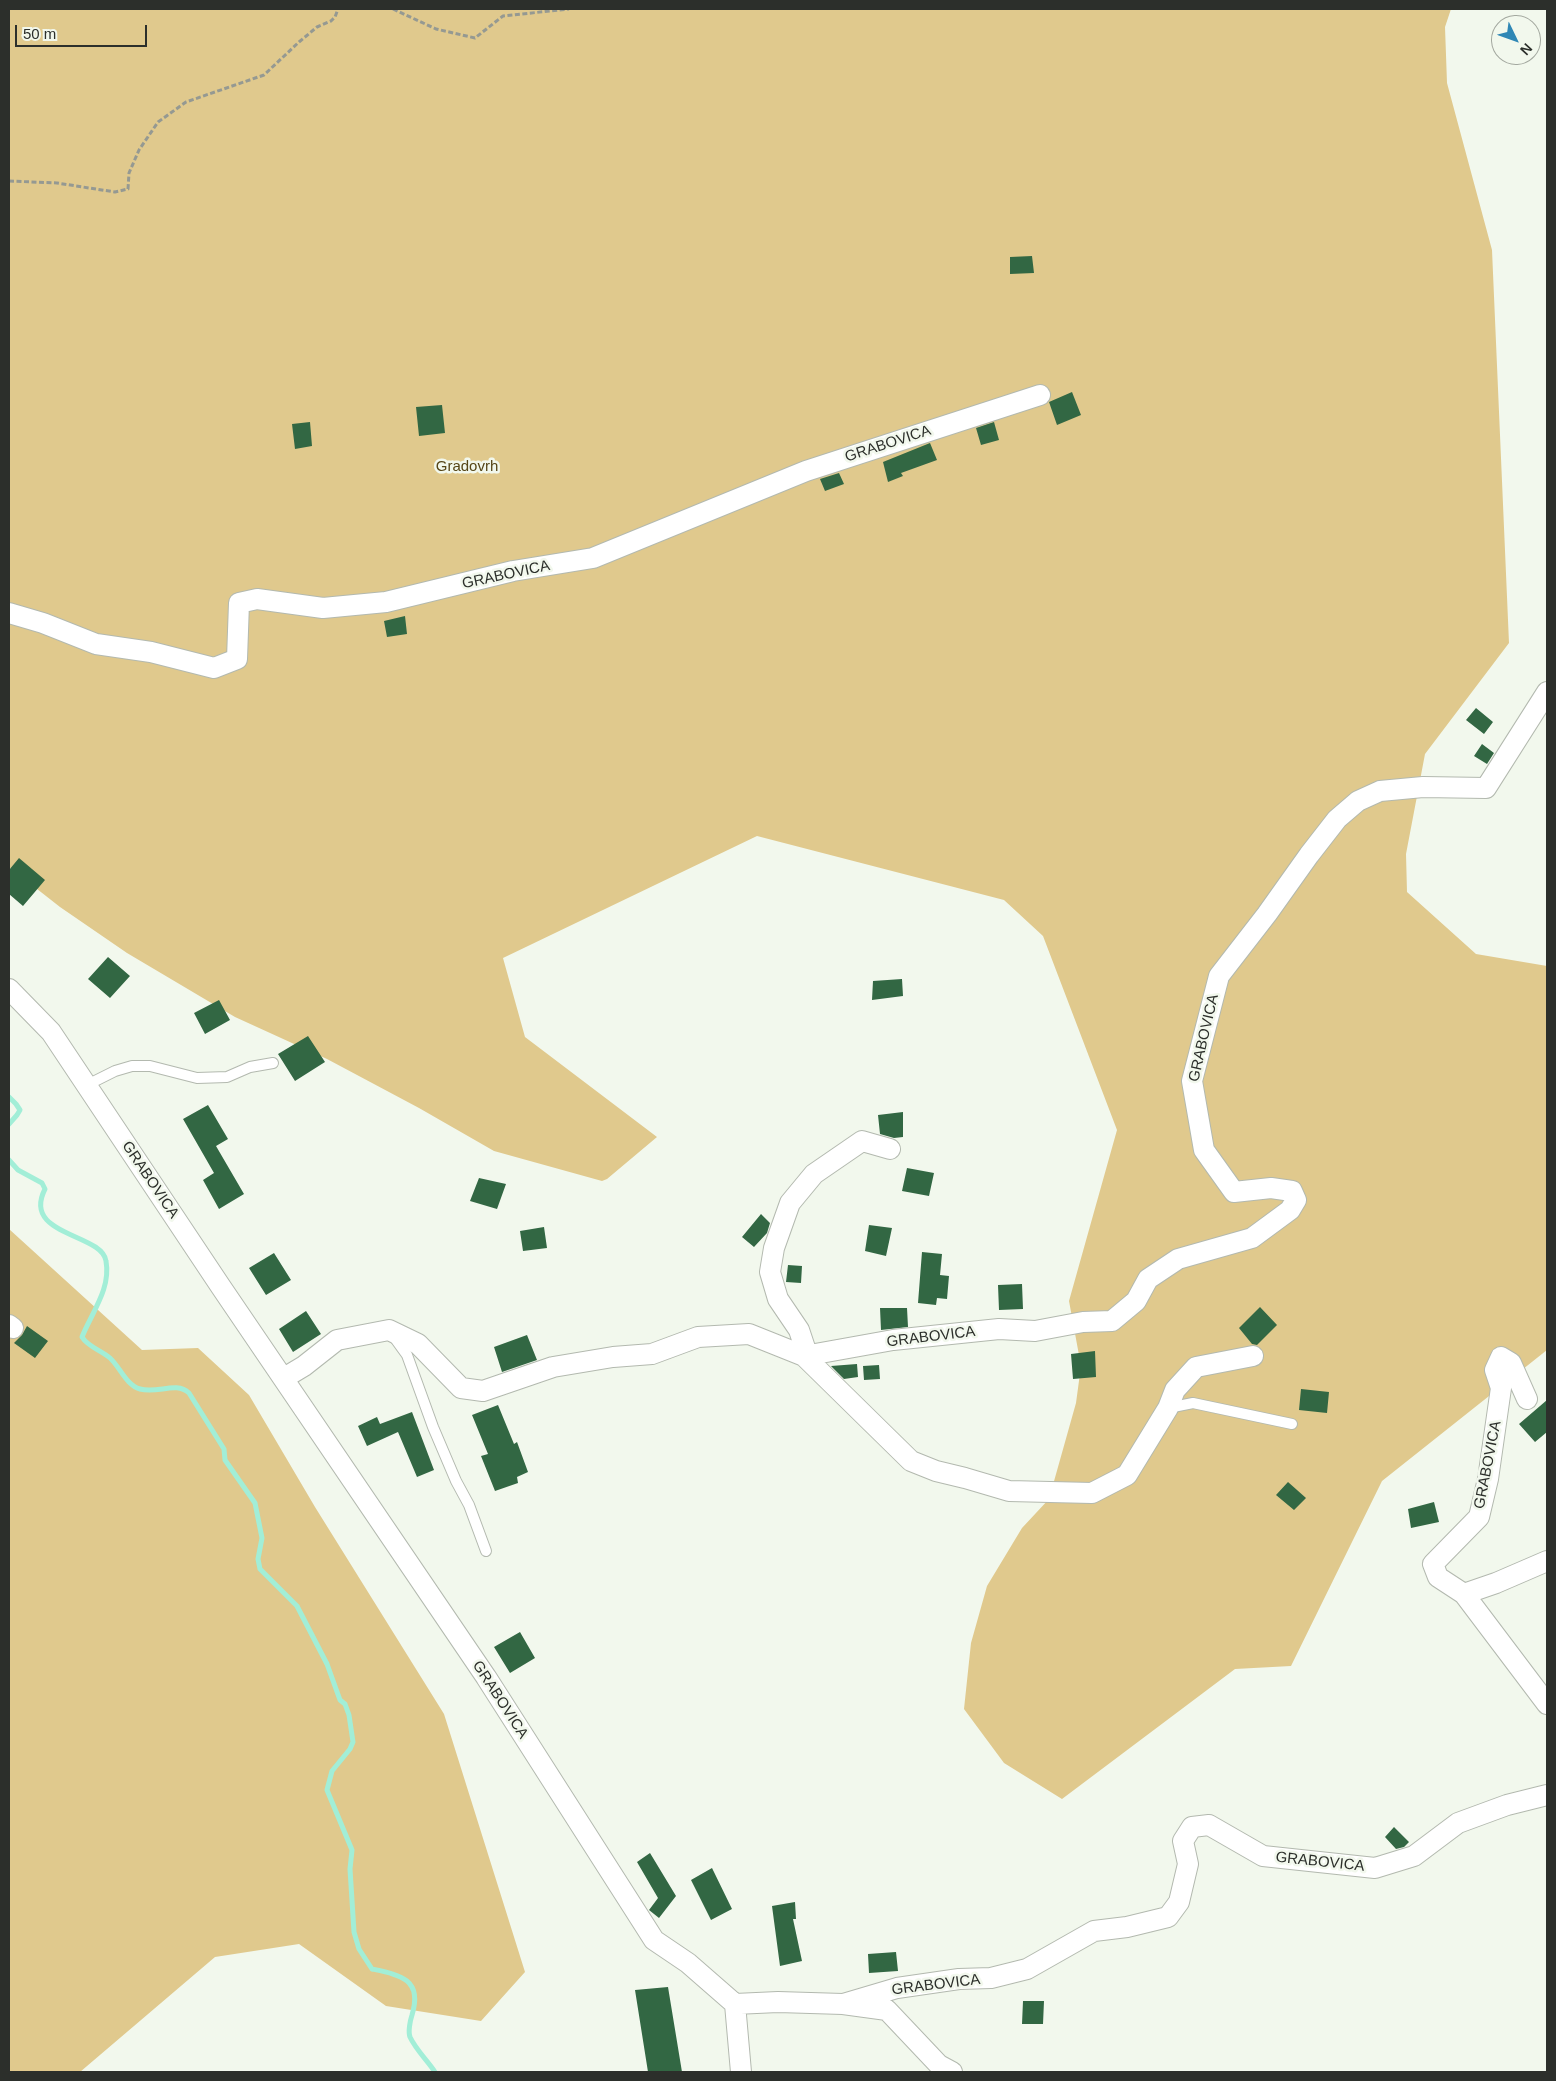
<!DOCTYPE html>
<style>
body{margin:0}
#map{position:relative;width:1556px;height:2081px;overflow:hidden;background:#f2f8ed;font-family:Arial,sans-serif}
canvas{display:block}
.frame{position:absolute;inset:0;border:10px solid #2c2f2b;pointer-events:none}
.north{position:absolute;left:1491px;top:15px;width:50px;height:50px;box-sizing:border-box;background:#f2f8ed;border:1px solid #a3a89f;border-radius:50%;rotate:132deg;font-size:14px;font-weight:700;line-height:20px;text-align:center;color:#2c2f2b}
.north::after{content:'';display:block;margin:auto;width:18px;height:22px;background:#2f87b5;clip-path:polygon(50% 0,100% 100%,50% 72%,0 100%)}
.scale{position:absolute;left:15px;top:25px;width:132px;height:22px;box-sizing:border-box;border:2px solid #2c2f2b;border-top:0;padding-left:6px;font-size:15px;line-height:18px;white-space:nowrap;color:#2c2f2b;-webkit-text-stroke:4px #f2f8ed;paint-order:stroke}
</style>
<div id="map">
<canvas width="1556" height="2081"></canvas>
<div class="frame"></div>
<div class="north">N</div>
<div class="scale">50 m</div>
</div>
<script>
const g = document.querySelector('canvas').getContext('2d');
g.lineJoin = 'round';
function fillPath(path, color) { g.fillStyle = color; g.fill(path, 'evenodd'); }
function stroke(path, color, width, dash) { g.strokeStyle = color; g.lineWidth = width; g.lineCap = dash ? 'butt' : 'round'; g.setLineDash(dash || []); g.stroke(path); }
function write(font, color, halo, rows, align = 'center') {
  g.font = font + ' Arial,sans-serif'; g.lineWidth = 5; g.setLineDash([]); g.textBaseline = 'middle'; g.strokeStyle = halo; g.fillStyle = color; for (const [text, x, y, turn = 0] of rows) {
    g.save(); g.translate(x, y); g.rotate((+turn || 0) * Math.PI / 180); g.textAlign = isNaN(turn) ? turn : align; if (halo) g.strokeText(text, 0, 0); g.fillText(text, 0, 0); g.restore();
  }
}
const green = new Path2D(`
 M9 9H1451L1445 27 1447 83 1492 250 1509 643 1425 754 1406 854 1407 892 1476 954 1547 966V1350L1382 1481 1291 1666 1235 1669 1062 1799 1004 1763 964 1709 971 1643 987 1586 1022 1528 1049 1499 1076 1403 1081 1366 1069 1301 1117 1130 1043 936 1004 900 757 836 503 958 525 1037 657 1137 607 1179 602 1181 494 1151 419 1108 327 1059 235 1017 127 953 60 907 9 867Z
 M9 1229 142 1350 198 1348 249 1395 315 1507 444 1714 525 1972 481 2021 386 2006 299 1944 215 1957 80 2072H9Z`);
const stream = new Path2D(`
 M9 1097 16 1104 20 1110 17 1115 9 1124
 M9 1160 18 1170 42 1183 45 1189C21 1236 102 1233 106 1261 111 1289 92 1312 82 1337 88 1347 101 1350 110 1358 120 1367 126 1385 140 1389 158 1394 176 1381 189 1393L224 1449 225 1460 255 1503 262 1538 258 1559 260 1569 297 1606 327 1664 340 1700 345 1704 349 1715 353 1742 350 1749 332 1771 327 1790 352 1850 350 1869 354 1932 359 1949 372 1969C400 1975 423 1979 412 2015 410 2021 408 2032 410 2037 416 2050 428 2061 435 2072`);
const building = new Path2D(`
 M1032 256 1034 273 1010 274V257Z
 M1072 392 1081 415 1057 425 1049 402Z
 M442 405 445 433 419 436 416 407Z
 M310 422 312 446 295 449 292 424Z
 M994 422 999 440 981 445 976 428Z
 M930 443 937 460 901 473 903 476 888 482 883 462Z
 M839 473 844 484 825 491 820 479Z
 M405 616 407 634 387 637 384 621Z
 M1476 708 1493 722 1484 734 1466 720Z
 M1482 744 1494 753 1487 764 1474 756Z
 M19 858 45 880 23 906 9 894V870Z
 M108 957 130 976 110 998 88 979Z
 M902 979 903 996 872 1000 873 981Z
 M219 1000 230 1020 205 1034 194 1013Z
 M308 1036 325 1062 295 1081 278 1054Z
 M208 1105 228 1139 216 1146 244 1194 219 1209 203 1180 214 1173 183 1119Z
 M903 1112V1137L894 1138 880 1134 878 1115Z
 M907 1168 934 1173 929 1196 902 1191Z
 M479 1178 506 1184 497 1209 470 1201Z
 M761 1214 770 1223 767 1233 754 1247 742 1237Z
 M869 1225 892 1228 886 1256 865 1251Z
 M544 1227 547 1248 523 1251 520 1231Z
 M922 1252 942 1254 940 1275 949 1276 947 1299 937 1298 936 1305 918 1303Z
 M274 1253 291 1280 266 1295 249 1268Z
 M788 1265 802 1266 801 1283 786 1282Z
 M1022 1284 1023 1309 999 1310 998 1285Z
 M1260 1307 1277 1325 1257 1345 1252 1344 1239 1328Z
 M880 1308H907L908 1327 881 1330Z
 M306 1311 321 1334 293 1352 279 1329Z
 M27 1326 48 1341 35 1358 14 1343 22 1335Z
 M527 1335 537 1360 502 1372 494 1347Z
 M1095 1351 1096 1377 1073 1379 1071 1354Z
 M857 1364 858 1377 844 1379 831 1366Z
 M879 1365 880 1379 864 1380 863 1366Z
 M1301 1389 1329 1392 1327 1413 1299 1410Z
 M1547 1400V1432L1535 1442 1519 1424Z
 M498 1405 514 1444 517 1442 528 1472 517 1477 518 1483 495 1491 481 1456 488 1454 472 1415Z
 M412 1412 434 1470 417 1477 398 1432 367 1446 358 1426 377 1417 380 1424Z
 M1288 1482 1306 1498 1294 1510 1276 1495Z
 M1434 1502 1439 1522 1411 1528 1408 1509Z
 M520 1632 535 1658 510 1673 494 1647Z
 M1394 1827 1409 1842 1404 1847 1396 1849 1385 1837Z
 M650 1853 676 1896 659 1918 649 1910 658 1898 637 1862Z
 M712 1868 732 1909 711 1920 691 1880Z
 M795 1902 796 1919H793L802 1961 780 1966 772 1906Z
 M896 1952 898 1971 869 1973 868 1954Z
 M668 1987 682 2072H648L635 1990Z
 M1023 2001H1044L1043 2024H1022Z`);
const path = new Path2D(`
 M393 9 436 29 475 38 503 16 569 9
 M9 181 57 183 115 192 128 189 129 173 139 150 158 122 186 102 264 75 299 42 317 27 331 21 335 17 338 9`);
const lane = new Path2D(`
 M87 1085 115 1071 132 1066H150L197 1078 227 1077 250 1067 273 1063
 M394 1337 407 1355 433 1427 456 1481 469 1505 486 1551
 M1168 1408 1193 1403 1292 1424`);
const street = new Path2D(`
 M9 613 43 623 96 644 151 652 214 668 237 659 239 603 257 599 323 608 386 602 513 571 593 558 806 471 1040 395
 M9 989 51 1032 221 1287 486 1677 654 1940 688 1963 735 2004 741 2072
 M890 1149 862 1141 814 1174 790 1203 774 1248 770 1272 778 1299 799 1330 805 1348 804 1356 893 1340 999 1329 1035 1331 1083 1322 1112 1321 1136 1301 1148 1279 1178 1259 1252 1238 1290 1210 1296 1200 1292 1191 1271 1188 1234 1192 1204 1150 1192 1081 1219 976 1267 914 1309 855 1337 819 1358 801 1380 791 1423 787 1486 788 1547 692
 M9 1325 13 1328
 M284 1378 304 1366 337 1340 389 1330 418 1344 461 1388 483 1391 553 1367 613 1357 652 1354 698 1337 749 1334 804 1356 911 1461 936 1471 965 1478 1009 1491 1092 1493 1127 1475 1168 1408 1175 1390 1196 1367 1253 1356
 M1547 1561 1496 1583 1464 1594 1547 1704
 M1464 1594 1438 1577 1433 1564 1479 1517 1488 1479 1501 1388 1495 1370 1501 1357 1511 1363 1527 1399
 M735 2004 778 2002 843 2004 887 2010 939 2065 952 2072
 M843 2004 897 1988 959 1979 991 1978 1027 1969 1094 1931 1127 1927 1168 1917 1179 1902 1188 1864 1183 1841 1192 1827 1209 1825 1263 1856 1375 1868 1414 1856 1458 1823 1507 1805 1547 1795`);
const streetNames = [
 ["GRABOVICA",888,444,-18],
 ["GRABOVICA",506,575,-12],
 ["GRABOVICA",1204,1038,-77],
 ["GRABOVICA",150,1180,56],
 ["GRABOVICA",931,1337,-7],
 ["GRABOVICA",1488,1465,-79],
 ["GRABOVICA",500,1700,57],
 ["GRABOVICA",1320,1862,6],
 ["GRABOVICA",936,1985,-7]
];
const parkNames = [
 ["Gradovrh",467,467]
];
fillPath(green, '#e0c98d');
stroke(stream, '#a2eed7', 5);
fillPath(building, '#326743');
stroke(lane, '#b3b9af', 12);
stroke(street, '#b3b9af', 22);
stroke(path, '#959992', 3, [5, 2.5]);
stroke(lane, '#fff', 10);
stroke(street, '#fff', 20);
write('15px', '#2c2f2b', '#f2f8ed', streetNames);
write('15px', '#564617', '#f2f8ed', parkNames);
</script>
